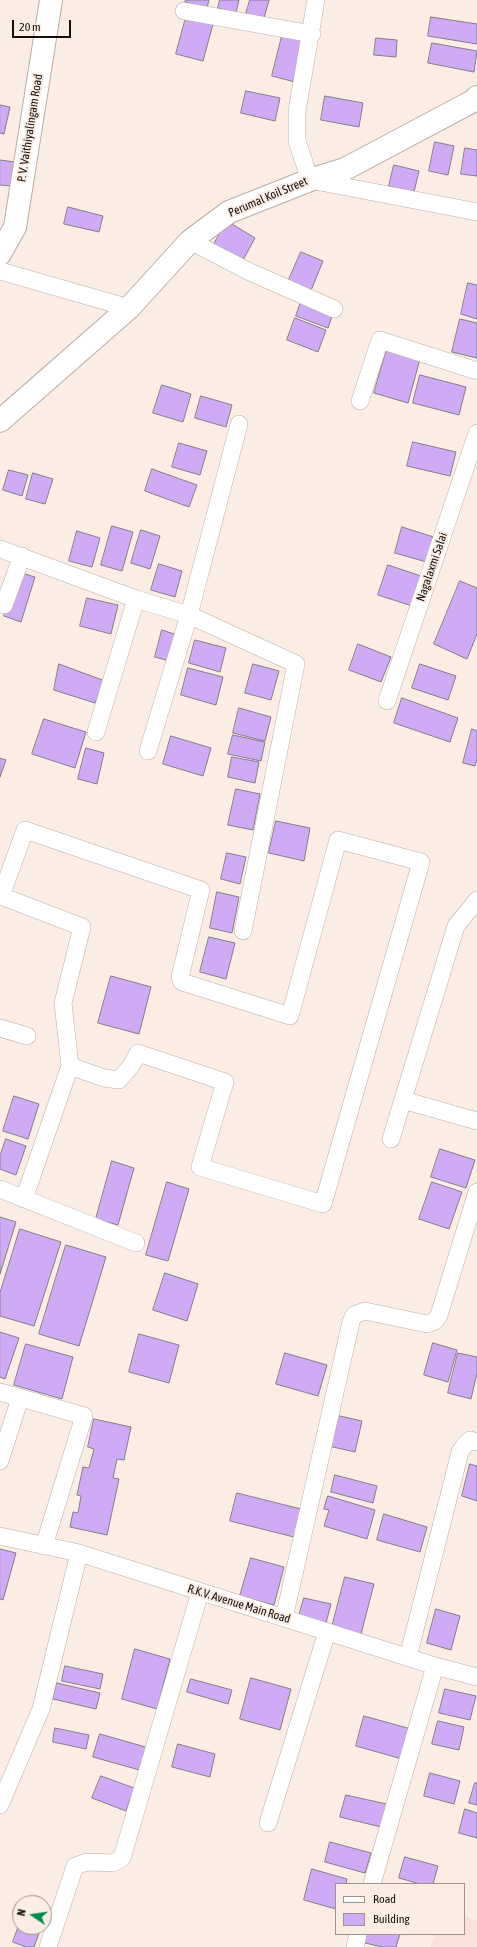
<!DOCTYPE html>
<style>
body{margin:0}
#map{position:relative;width:477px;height:1947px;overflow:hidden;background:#fbede4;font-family:"Asap Condensed",sans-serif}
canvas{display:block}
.legend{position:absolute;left:335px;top:1883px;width:130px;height:52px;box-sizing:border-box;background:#fbede4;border:1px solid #9e948e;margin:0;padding:5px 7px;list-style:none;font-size:12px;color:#130f0c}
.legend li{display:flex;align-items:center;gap:8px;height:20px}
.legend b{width:20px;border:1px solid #9e948e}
.north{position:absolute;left:12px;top:1895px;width:40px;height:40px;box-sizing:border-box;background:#fbede4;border:1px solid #9e948e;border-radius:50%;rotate:283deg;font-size:11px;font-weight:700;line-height:16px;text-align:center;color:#130f0c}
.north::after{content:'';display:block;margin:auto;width:14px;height:18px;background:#008d4c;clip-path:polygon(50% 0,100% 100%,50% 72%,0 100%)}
.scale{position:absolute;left:12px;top:20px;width:59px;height:18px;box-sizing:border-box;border:2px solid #130f0c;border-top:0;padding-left:5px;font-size:12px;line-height:14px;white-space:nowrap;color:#130f0c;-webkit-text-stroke:3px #fbede4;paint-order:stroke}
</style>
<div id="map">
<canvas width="477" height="1947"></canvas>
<ul class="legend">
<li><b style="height:5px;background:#fff"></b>Road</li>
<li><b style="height:11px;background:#cfabf5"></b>Building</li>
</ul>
<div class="north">N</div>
<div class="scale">20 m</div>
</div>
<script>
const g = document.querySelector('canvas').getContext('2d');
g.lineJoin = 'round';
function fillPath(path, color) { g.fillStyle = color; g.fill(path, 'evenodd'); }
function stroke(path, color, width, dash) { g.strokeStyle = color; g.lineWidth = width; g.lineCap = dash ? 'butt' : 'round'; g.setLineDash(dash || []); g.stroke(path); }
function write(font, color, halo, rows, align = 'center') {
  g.font = font + ' "Asap Condensed",sans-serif'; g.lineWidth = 4; g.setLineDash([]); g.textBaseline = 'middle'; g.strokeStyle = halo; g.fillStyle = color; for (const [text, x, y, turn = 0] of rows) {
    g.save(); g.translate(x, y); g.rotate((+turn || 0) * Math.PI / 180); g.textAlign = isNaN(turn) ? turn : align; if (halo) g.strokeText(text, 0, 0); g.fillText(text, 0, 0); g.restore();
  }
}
const commercial = new Path2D(`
 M464 1915 477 1921V1947H431L435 1934H464Z`);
const building = new Path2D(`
 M186 0H209L207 8 185 2Z
 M220 0H239L236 13 218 8Z
 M250 0H269L264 18 246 14Z
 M186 17 213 24 203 61 176 54Z
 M431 17 477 24V44L428 36Z
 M282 36 305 41 295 82 272 76Z
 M376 38 397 40 396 57 374 55Z
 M432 43 477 51 474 72 428 63Z
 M246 91 280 98 275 121 241 113Z
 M325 96 363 103 359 127 321 120Z
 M0 105 10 107 4 134 0 133Z
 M435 142 454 146 448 175 429 171Z
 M465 148 477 150V176L461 174Z
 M0 160 15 162 11 186 0 185Z
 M394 165 419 171 414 192 389 186Z
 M68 207 103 216 99 232 64 224Z
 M227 221 255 238 243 260 214 244Z
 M301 252 323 261 310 293 287 284Z
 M468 283 477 285V319L461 314Z
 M301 302 332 316 328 328 296 316Z
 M295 318 326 330 318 352 287 340Z
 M460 319 477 323V358L452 352Z
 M387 349 420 359 408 403 374 393Z
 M420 375 466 387 459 415 413 403Z
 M162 385 191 394 183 422 153 413Z
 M201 396 232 405 226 427 195 418Z
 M413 442 456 452 450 476 407 466Z
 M179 443 207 451 200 475 172 467Z
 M152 469 197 485 189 507 145 491Z
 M9 470 28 475 22 496 3 490Z
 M33 473 53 479 45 504 26 499Z
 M112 526 133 532 122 571 101 565Z
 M402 527 437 538 430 563 395 553Z
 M141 530 160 536 150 569 131 563Z
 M77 531 100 538 92 567 69 561Z
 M159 564 182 571 175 597 151 590Z
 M388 565 421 576 412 606 378 595Z
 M18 572 35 577 21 622 4 616Z
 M460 581 477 588V634L467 659 434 644Z
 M87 598 118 605 111 634 80 626Z
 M162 630 177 635 169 661 155 657Z
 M195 640 226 648 220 672 189 663Z
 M358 644 391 657 381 682 349 670Z
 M59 664 105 681 95 703 54 690Z
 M253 664 279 671 271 700 245 693Z
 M420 664 456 676 448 700 412 688Z
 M188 668 223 677 216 705 181 695Z
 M402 698 458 718 450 742 394 723Z
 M239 708 271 717 265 741 233 733Z
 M44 719 86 732 75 768 32 754Z
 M472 729 477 731V759L475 766 463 763Z
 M233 735 265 742 261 761 228 754Z
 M171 736 211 748 203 776 163 764Z
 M86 748 104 753 97 784 78 779Z
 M232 757 259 762 255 783 228 777Z
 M0 758 6 760 0 777Z
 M236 789 260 794 253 830 228 825Z
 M276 821 310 828 304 861 269 853Z
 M227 853 246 857 240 884 221 879Z
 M217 892 239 897 232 933 210 928Z
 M209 937 235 943 226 979 200 972Z
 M111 976 151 987 139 1034 98 1023Z
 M14 1096 39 1104 28 1139 3 1131Z
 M6 1139 26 1146 16 1175 0 1169V1156Z
 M440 1149 475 1160 466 1188 431 1177Z
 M112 1161 134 1168 118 1225 96 1219Z
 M167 1182 189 1189 168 1261 146 1255Z
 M432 1182 462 1192 449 1229 419 1219Z
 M0 1217 16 1222 0 1274Z
 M20 1229 61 1242 34 1326 0 1316V1293Z
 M66 1245 106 1257 79 1346 39 1334Z
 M165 1273 198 1284 187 1321 153 1310Z
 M0 1332 19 1338 5 1379 0 1377Z
 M139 1334 179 1345 169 1383 129 1372Z
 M433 1343 457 1350 448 1382 424 1375Z
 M26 1344 73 1357 62 1399 14 1385Z
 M285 1353 327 1365 318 1396 276 1384Z
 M458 1353 477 1357V1373L471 1399 448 1393Z
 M331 1414 362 1421 355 1452 324 1445Z
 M94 1419 131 1427 124 1460 117 1459 113 1478 119 1479 107 1535 70 1527 73 1512 78 1513 81 1496 77 1495 83 1467 89 1468 94 1449 88 1447Z
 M470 1464 477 1466V1501L462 1496Z
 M335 1475 377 1486 373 1503 331 1492Z
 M237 1493 301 1509 294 1537 230 1521Z
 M328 1496 375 1510 367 1539 324 1526 329 1510 324 1509Z
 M384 1514 427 1527 420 1552 377 1540Z
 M0 1549 16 1553 3 1600 0 1599Z
 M251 1558 284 1567 274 1605 240 1596Z
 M345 1577 374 1584 360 1638 331 1631Z
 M304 1598 331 1604 326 1623 299 1616Z
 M436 1609 460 1616 451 1650 427 1643Z
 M135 1649 170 1659 157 1709 122 1699Z
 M65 1666 103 1674 100 1689 62 1681Z
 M251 1678 291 1689 280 1730 240 1719Z
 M191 1679 232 1690 228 1704 187 1692Z
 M57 1683 100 1693 96 1709 53 1699Z
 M445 1689 476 1696 470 1720 439 1713Z
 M364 1716 411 1729 402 1759 356 1746Z
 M438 1721 464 1727 459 1750 432 1744Z
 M55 1728 89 1735 86 1749 53 1742Z
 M100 1734 149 1748 143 1771 93 1757Z
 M178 1744 215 1754 210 1777 172 1767Z
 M430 1773 460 1781 454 1804 424 1796Z
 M101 1776 134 1788 126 1811 92 1798Z
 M475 1783H477V1805L469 1803Z
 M346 1795 391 1805 385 1828 340 1817Z
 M465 1809 477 1813V1838L459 1833Z
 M330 1842 371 1853 365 1873 325 1862Z
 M405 1857 438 1866 433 1884H420L399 1878Z
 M312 1869 347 1879 346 1884H336V1909L304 1900Z
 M19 1925 20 1927 39 1933 34 1947H26L13 1942Z
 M363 1934H400L396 1947H382L361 1942Z`);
const street = new Path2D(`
 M316 0 297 111V141L310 180 477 212
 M184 11 312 34
 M190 241 250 272 334 309
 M0 271 129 308
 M360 401 380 340 477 371
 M0 549 136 599 189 615 296 664 243 931
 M4 605 22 556
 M387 701 477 433
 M96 732 136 599
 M148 751 189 615 239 424
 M0 1028 27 1036
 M403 1100 477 1121
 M391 1139 456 926 477 900
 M0 1189 136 1243
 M24 1199 70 1066 63 1003 82 927 1 896 25 830 201 890 180 977 182 982 290 1016 338 840 421 862 323 1204 200 1167 225 1082 138 1053 131 1066 119 1080 104 1078 70 1066
 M0 1392 84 1416 44 1546
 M0 1461 20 1398
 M0 1536 79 1553 435 1666 477 1677
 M284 1618 351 1322 354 1315 365 1311 427 1324 435 1321 439 1315 477 1192
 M408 1657 460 1452 464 1446 470 1440 477 1442
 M0 1805 41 1709 79 1553
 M268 1823 327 1632
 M372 1884 435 1666
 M48 1947 75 1866 87 1862 113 1863 122 1858 200 1592
 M355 1947 358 1934`);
const secondary = new Path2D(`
 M0 254 15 227 51 0
 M0 421 129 308 190 241 229 212 310 180 345 169 473 101 477 97`);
const streetNames = [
 ["P. V. Vaithiyalingam Road",30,128,-81],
 ["Perumal Koil Street",268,197,-23],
 ["Nagalaxmi Salai",432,567,-71],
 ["R.K.V. Avenue Main Road",239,1604,17]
];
fillPath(commercial, '#f9e0d8');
fillPath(building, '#cfabf5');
stroke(building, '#837d89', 1);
stroke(street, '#baada4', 18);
stroke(secondary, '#baada4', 24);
stroke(street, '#fff', 17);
stroke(secondary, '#fff', 22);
write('12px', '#130f0c', '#fbede4', streetNames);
</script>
